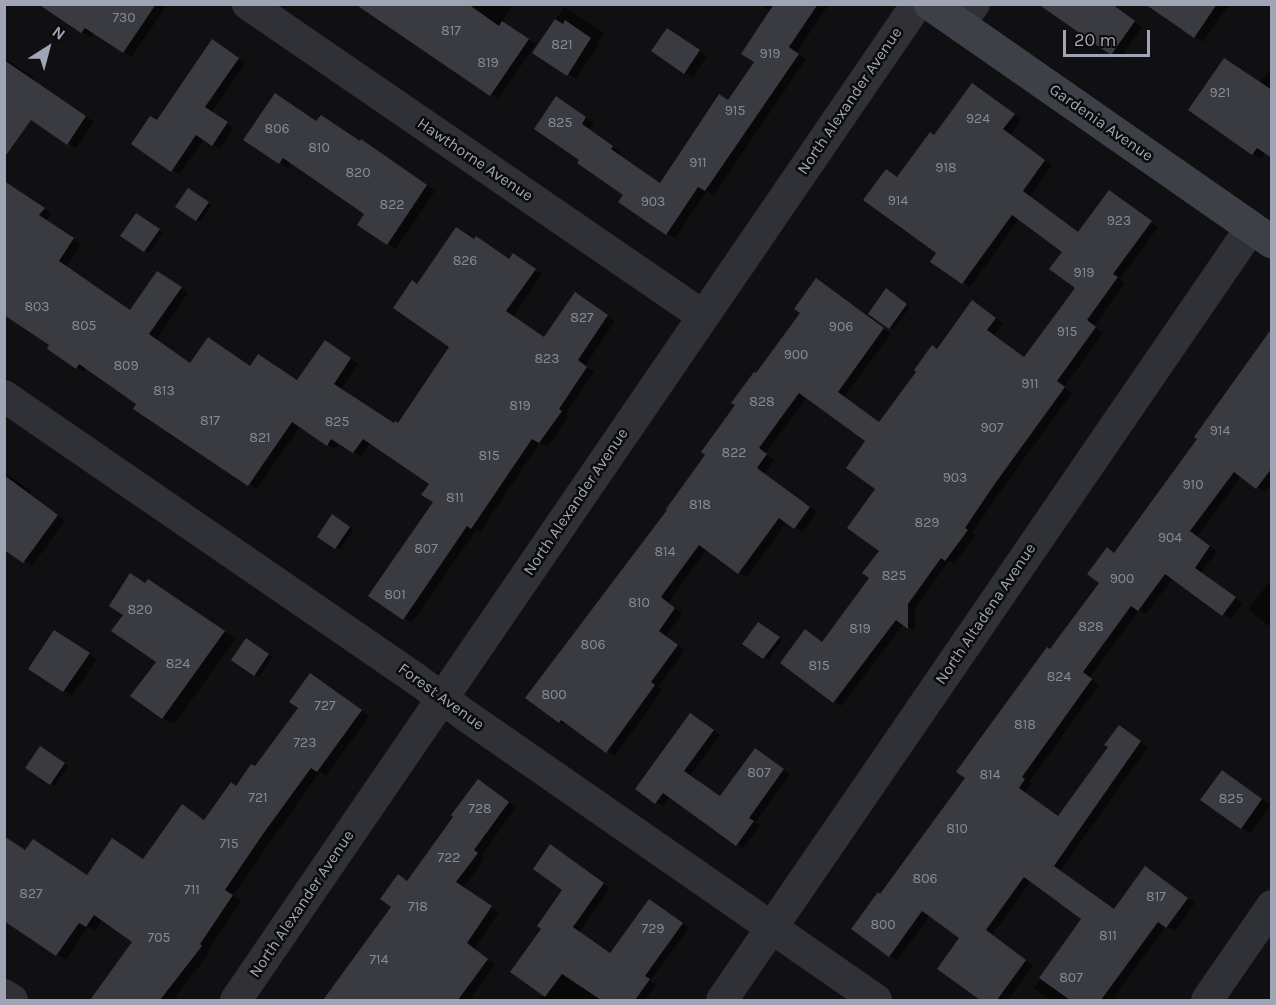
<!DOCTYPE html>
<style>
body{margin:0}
#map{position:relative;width:1276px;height:1005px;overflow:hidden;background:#100f11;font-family:Karla,sans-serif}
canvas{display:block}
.frame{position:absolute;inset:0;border:6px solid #9fa5b4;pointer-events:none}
.north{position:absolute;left:18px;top:18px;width:60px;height:60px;-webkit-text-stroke:4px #0b0b0c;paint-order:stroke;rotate:36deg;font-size:16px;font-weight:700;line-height:24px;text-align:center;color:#9fa5b4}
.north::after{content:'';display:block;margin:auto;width:21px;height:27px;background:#9fa5b4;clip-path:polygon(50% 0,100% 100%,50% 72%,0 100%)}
.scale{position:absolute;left:1063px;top:30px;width:87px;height:27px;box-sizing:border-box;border:3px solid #9fa5b4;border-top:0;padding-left:8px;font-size:18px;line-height:21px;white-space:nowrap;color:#9fa5b4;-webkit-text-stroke:4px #0b0b0c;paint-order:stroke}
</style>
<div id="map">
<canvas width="1276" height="1005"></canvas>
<div class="frame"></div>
<div class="north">N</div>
<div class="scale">20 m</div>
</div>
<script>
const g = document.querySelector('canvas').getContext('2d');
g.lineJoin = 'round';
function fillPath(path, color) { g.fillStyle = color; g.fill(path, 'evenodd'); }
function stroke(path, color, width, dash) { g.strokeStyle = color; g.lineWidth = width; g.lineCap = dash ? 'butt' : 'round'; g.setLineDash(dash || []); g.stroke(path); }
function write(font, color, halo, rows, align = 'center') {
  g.font = font + ' Karla,sans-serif'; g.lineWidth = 5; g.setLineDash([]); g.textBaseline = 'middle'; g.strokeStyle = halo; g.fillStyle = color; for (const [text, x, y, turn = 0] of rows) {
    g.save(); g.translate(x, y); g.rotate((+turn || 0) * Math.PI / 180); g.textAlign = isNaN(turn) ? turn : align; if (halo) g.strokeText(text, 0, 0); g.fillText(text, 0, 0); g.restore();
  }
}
const shadow = new Path2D(`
 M41 4H166L167 5 132 57 94 32 91 37 82 32Z
 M358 4H513L502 22 536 44 498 99Z
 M761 4H829L796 53 806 59 714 195 707 191 675 238 667 233 625 194 581 159 565 103 594 123 589 130 620 152 618 155 661 184 729 102 756 62 771 12Z
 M1041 4H1109L1142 27 1120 59Z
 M1175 4H1228L1229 5 1203 42 1195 37Z
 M564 7 604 33 597 43 599 44 576 79 534 52Z
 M676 35 707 56 693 77 685 73Z
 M219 46 245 63 212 112 234 128 220 149 204 139 179 174 172 170 158 122Z
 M4 58 33 77 31 79 94 122 76 148 4 99Z
 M1272 66V156L1265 152 1261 158 1253 154 1260 83Z
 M980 89 1021 119 1010 135 1052 165 1029 197 1079 233 1117 197 1158 227 1120 279 1125 283 1094 326 1103 333 1064 387 1072 393 1002 489 972 533 975 535 954 564 949 561 915 608V631L904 624 841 706 834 701 806 631 823 643 871 578 881 551 877 489 867 440 807 397 765 454 774 460 764 474 817 512 803 532 787 521 747 577 707 549 668 603 682 613 666 636 685 650 658 687 662 690 615 756 569 724 567 726 560 722 527 698 669 510 707 455 757 375 824 285 891 334 844 397 880 423 938 350 980 307 1003 323 994 336 1025 359 1077 287 1064 252 1019 219 970 287 963 282 938 252 898 179Z
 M317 123 370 146 435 191 396 249 359 224 366 214 292 162 288 168 245 139Z
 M189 190 212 205 200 222 177 207Z
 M28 197 51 213 46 221 81 244 66 267 130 311 165 277 188 293 156 340 191 364 251 368 298 381 333 347 358 364 341 389 395 425H398L451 346 418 285 475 240 510 260H521L542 274 513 317 545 339 583 299 615 321 585 366 594 372 566 414 569 416 548 447 540 442 480 532 476 530 412 623 370 596 435 502 431 483 371 442 361 456 340 443 335 449 300 426 257 489 135 409 138 403 87 368 84 372 76 367 52 345Z
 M137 215 163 232 149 253 122 235Z
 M890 293 910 307 893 330 890 327Z
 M1272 329V482L1265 492 1241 476 1197 537 1217 551 1201 573 1242 603 1231 619 1173 578 1146 614 1139 610 1089 678 1099 685 1029 782 1032 784 1025 793 1059 818 1126 732 1148 747 1060 871 1115 910 1153 873 1195 903 1175 931 1166 926 1114 997 1118 1000H1050L1034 988 1083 918 1031 881 992 935 1033 966 1008 1000H983L939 969 961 938 930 915 897 960 890 956 881 895 967 778 1051 651 1101 582 1115 554 1199 438 1196 436Z
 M4 472 31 491 29 494 65 521 32 566 4 548Z
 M333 516 353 530 340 550 319 536Z
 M1272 578V628L1248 610Z
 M159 587 236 639 174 724 163 718 158 661Z
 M763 626 782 640 768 660 744 644Z
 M63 636 97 659 72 696 30 668Z
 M246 640 272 657 259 677 233 660Z
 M319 680 369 716 326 776 320 772 272 839 233 896 241 901 208 950 210 952 173 1000H109L98 992 134 942 103 919 95 931 88 927 66 960 4 919V836L26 852 88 877 144 861 205 821 256 768Z
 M698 719 720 735 690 776 721 798 762 754 790 774 755 823 760 826 743 848 670 796 662 806 655 802Z
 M40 748 68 766 54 786 27 767Z
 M1231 777 1270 805 1250 833 1241 828Z
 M486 786 516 807 481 856 485 858 463 888 499 912 474 949 495 964 469 1000H323L393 906 408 882Z
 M558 850 610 888 579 932 611 954 657 905 689 928 650 981 656 984 645 1000H539L544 994 543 928 564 890Z`);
const building = new Path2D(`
 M38 4H156L123 53 85 28 81 33Z
 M355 4H468L499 26 502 21 529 39 490 96Z
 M774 4H818L789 47 799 54 705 191 698 187 666 235 618 202 623 195 577 163 579 160 534 129 556 96 586 117 582 124 613 146 611 149 660 183 719 94 728 100 754 62 741 54Z
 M1038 4H1112L1135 21 1111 55Z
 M1145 4H1217L1194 38Z
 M555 19 563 24 565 20 591 38 567 76 532 53Z
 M667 28 700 50 684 74 651 51Z
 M212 39 239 58 205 107 228 122 212 146 196 135 171 172 131 144 150 116 157 120Z
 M1224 58 1272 90V158L1257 148 1252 155 1188 110Z
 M4 60 86 116 67 145 31 120 4 158Z
 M972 83 1015 114 1003 129 1045 160 1023 191 1078 232 1109 190 1152 221 1113 274 1118 277 1087 320 1096 327 1057 381 1065 387 994 485 965 528 968 530 945 561 941 558 908 604V629L896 620 833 703 780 663 805 629 822 642 869 578 862 573 879 551 847 528 875 489 846 468 865 441 799 393 759 448 767 454 757 468 810 507 794 529 779 518 738 574 699 545 661 597 675 608 659 631 678 645 651 682 655 685 606 753 561 720 559 723 525 698 667 510 666 509 705 455 701 452 735 405 731 403 754 372 756 373 800 313 794 309 816 278 884 328 838 392 879 422 916 372 914 370 932 345 937 349 972 300 996 318 987 330 1024 357 1075 288 1049 269 1062 252 1012 215 962 284 930 262 936 253 863 200 886 169 897 177 930 132 934 135Z
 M275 93 316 121 321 115 360 141 361 139 427 185 387 245 357 225 364 214 283 158 279 164 243 140Z
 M4 181 45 208 39 215 74 238 59 261 130 310 157 271 182 287 149 334 190 363 208 337 250 366 258 354 297 380 325 340 351 358 334 384 394 423 395 421 398 423 449 347 393 308 412 280 417 284 456 227 474 239 476 236 509 259 513 253 536 269 506 311 544 337 575 292 608 315 578 360 587 367 559 409 562 411 539 443 532 439 471 529 467 526 403 620 368 596 433 502 421 495 429 484 363 439 353 453 331 439 327 446 292 422 248 486 133 409 136 404 79 364 76 369 47 349 49 345 4 315Z
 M188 188 209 202 196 221 175 207Z
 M136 213 160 229 144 252 120 236Z
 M886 288 907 304 889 329 868 314Z
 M1272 328V468L1256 489 1234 472 1190 531 1210 546 1195 568 1236 597 1222 616 1165 574 1138 611 1131 606 1083 672 1092 679 1022 777 1025 779 1019 788 1058 816 1108 747 1104 745 1119 725 1141 741 1054 866 1114 909 1145 866 1188 898 1166 928 1158 922 1101 1000H1070L1039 978 1081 919 1024 877 986 930 1026 960 997 1000H980L937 969 959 938 922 911 889 957 851 929 878 892 880 894 965 778 956 772 976 744 1047 647 1050 649 1099 583 1087 574 1107 547 1114 553 1197 439 1194 437Z
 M4 475 58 515 23 563 4 550Z
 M332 514 350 527 335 549 317 537Z
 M130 573 145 583 148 579 225 631 162 719 130 696 156 662 111 631 123 615 109 606Z
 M758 622 780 637 763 659 742 644Z
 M54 630 90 653 63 692 28 669Z
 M246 638 269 654 254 676 231 660Z
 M310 673 362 710 317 772 311 768 263 834 225 890 233 895 200 944 202 946 160 1000H90L132 942 94 915 86 927 79 923 56 956 4 921V836L25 850 33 839 87 875 112 838 143 859 182 804 204 820 231 782 236 786 251 764 255 766 298 708 289 702Z
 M690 713 714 730 684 771 720 796 755 748 784 769 749 818 754 821 736 846 663 793 655 804 635 789Z
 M40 746 65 763 50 785 25 768Z
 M1222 770 1262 799 1241 829 1200 800Z
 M478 779 509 802 474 850 478 853 456 882 492 906 467 943 488 959 458 1000H323L391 907 380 899 398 874 407 881 453 817 451 815Z
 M550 844 604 883 573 927 610 953 649 899 683 923 645 976 650 979 635 1000H601L562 974 545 997 510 972 541 929 537 926 562 890 533 869Z`);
const street = new Path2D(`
 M248 4 703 316
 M959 24 974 4
 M4 396 419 681 465 715 876 1000
 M4 995 12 1000
 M236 1000 917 4
 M722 1000 1251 228
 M1207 1000 1272 906`);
const secondary = new Path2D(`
 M930 4 1272 242`);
const numberNames = [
 ["730",124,18],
 ["817",451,31],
 ["821",562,45],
 ["919",770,54],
 ["819",488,63],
 ["921",1220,93],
 ["915",735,111],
 ["924",978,119],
 ["825",560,123],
 ["806",277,129],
 ["810",319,148],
 ["911",698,163],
 ["918",946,168],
 ["820",358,173],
 ["914",898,201],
 ["903",653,202],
 ["822",392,205],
 ["923",1119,221],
 ["826",465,261],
 ["919",1084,273],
 ["803",37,307],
 ["827",582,318],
 ["805",84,326],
 ["906",841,327],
 ["915",1067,332],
 ["900",796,355],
 ["823",547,359],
 ["809",126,366],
 ["911",1030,384],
 ["813",164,391],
 ["828",762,402],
 ["819",520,406],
 ["817",210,421],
 ["825",337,422],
 ["907",992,428],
 ["914",1220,431],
 ["821",260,438],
 ["822",734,453],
 ["815",489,456],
 ["903",955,478],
 ["910",1193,485],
 ["811",455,498],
 ["818",700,505],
 ["829",927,523],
 ["904",1170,538],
 ["807",426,549],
 ["814",665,552],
 ["825",894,576],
 ["900",1122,579],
 ["801",395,595],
 ["810",639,603],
 ["820",140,610],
 ["828",1091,627],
 ["819",860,629],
 ["806",593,645],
 ["824",178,664],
 ["815",819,666],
 ["824",1059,677],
 ["800",554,695],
 ["727",325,706],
 ["818",1025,725],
 ["723",305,743],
 ["807",759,773],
 ["814",990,775],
 ["721",258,798],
 ["825",1231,799],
 ["728",480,809],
 ["810",957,829],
 ["715",229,844],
 ["722",449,858],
 ["806",925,879],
 ["711",192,890],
 ["827",31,894],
 ["817",1156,897],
 ["718",418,907],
 ["800",883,925],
 ["729",653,929],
 ["811",1108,936],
 ["705",159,938],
 ["714",379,960],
 ["807",1071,978]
];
const streetNames = [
 ["North Alexander Avenue",850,101,-56],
 ["Gardenia Avenue",1101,123,35],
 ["Hawthorne Avenue",475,160,34],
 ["North Alexander Avenue",576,502,-56],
 ["North Altadena Avenue",986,614,-56],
 ["Forest Avenue",441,697,36],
 ["North Alexander Avenue",302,904,-56]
];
fillPath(shadow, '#0007');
fillPath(building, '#3a3b41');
stroke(street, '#303136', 32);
stroke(secondary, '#3e4047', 33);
write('14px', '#868a97', null, numberNames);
write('16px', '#9fa5b4', '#0b0b0c', streetNames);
</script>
